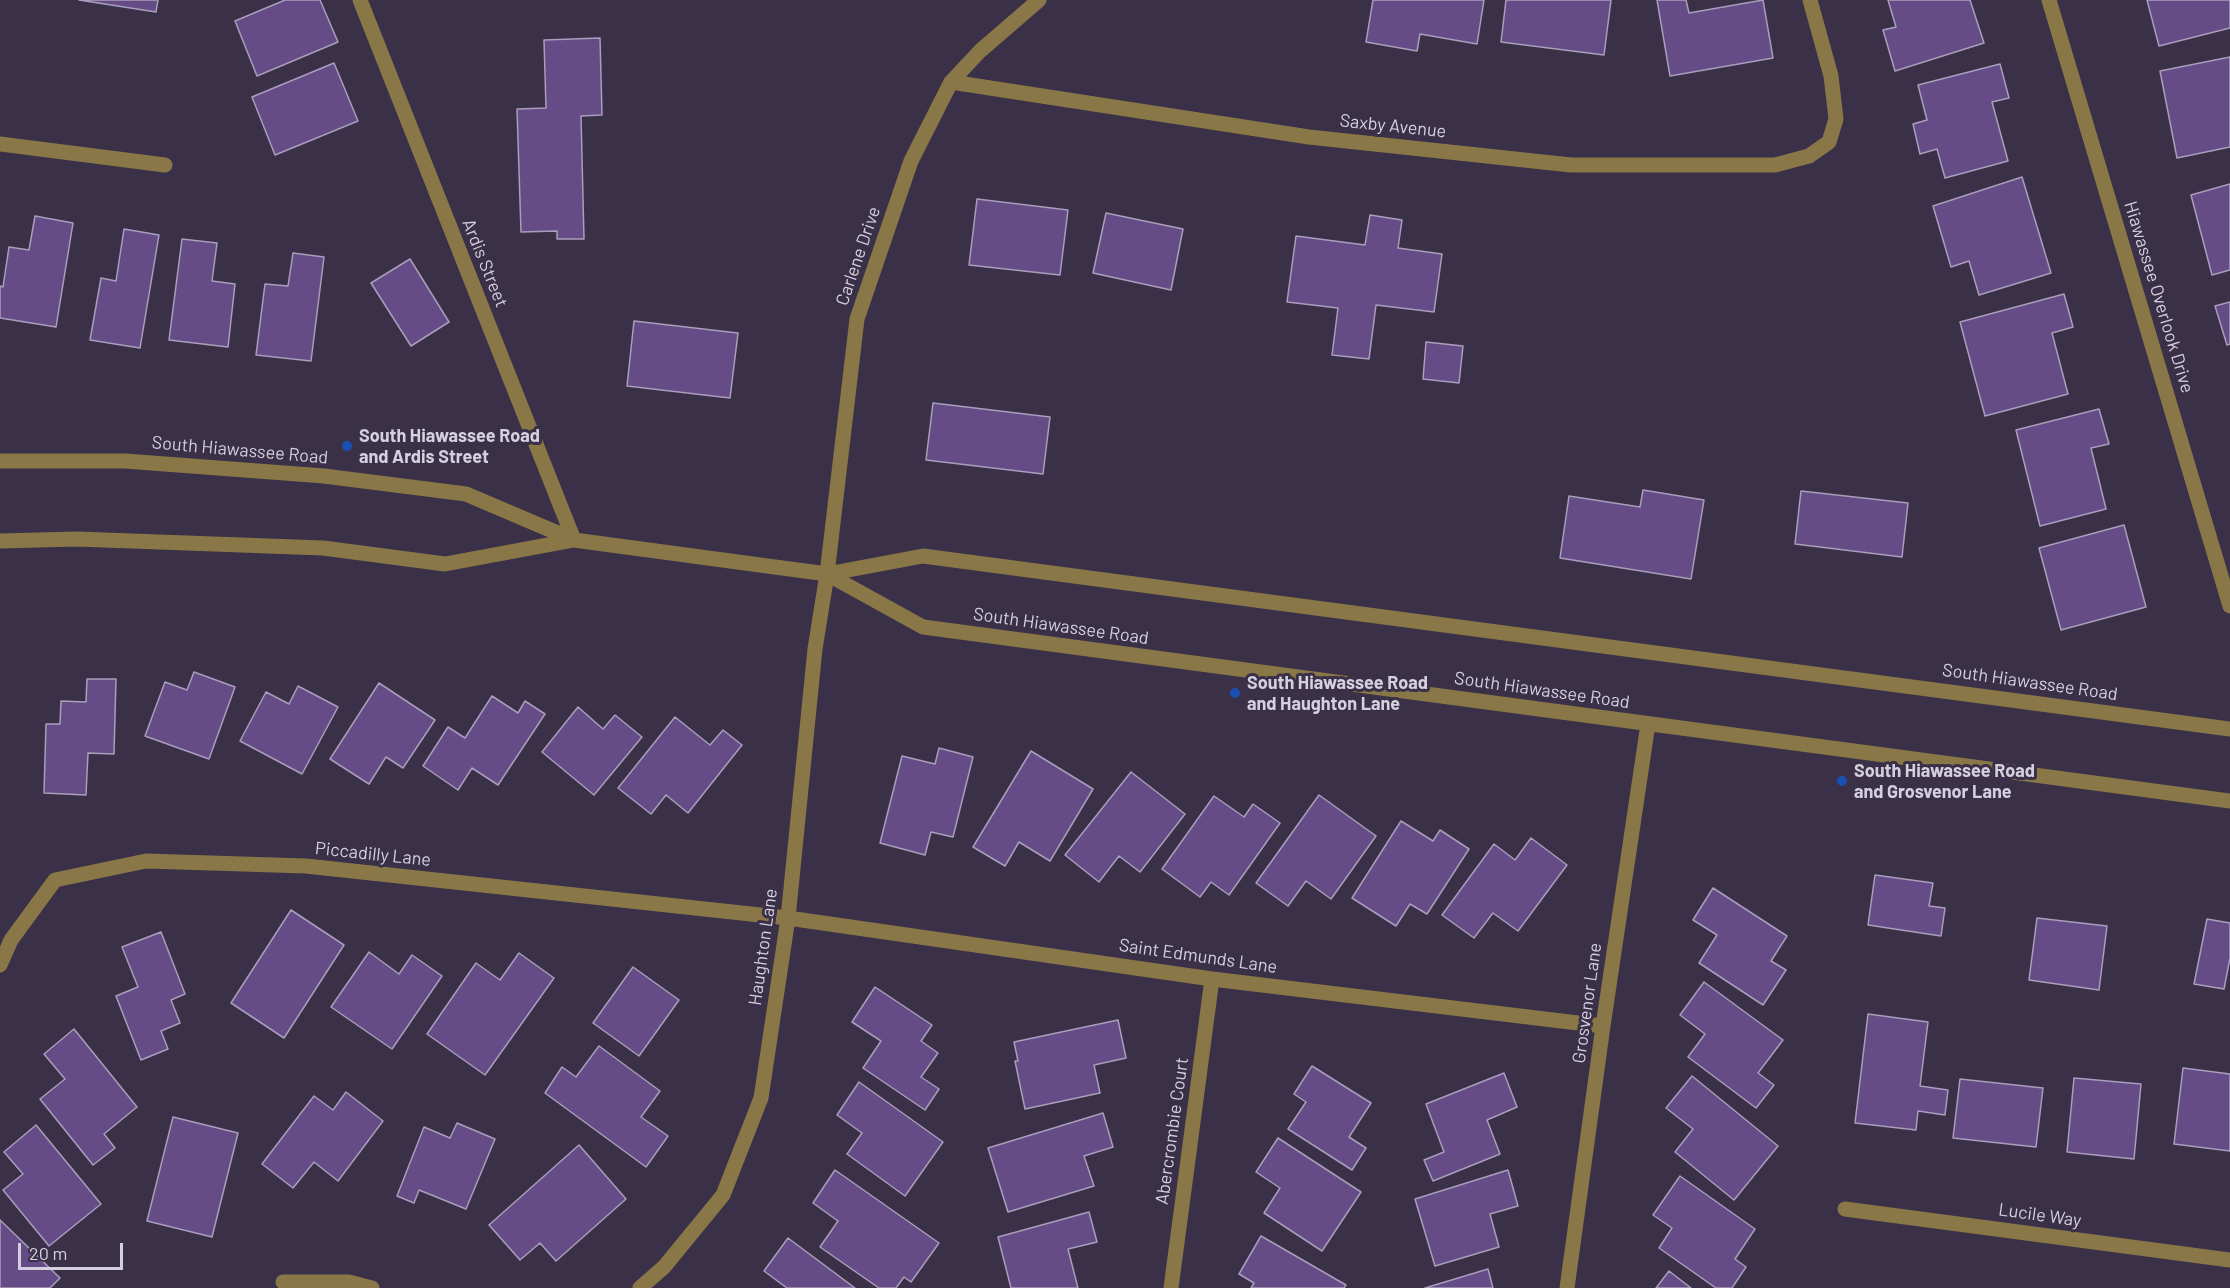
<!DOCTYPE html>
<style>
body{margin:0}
#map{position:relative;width:2230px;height:1288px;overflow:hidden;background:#3a3149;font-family:Barlow,sans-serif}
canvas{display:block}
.scale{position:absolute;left:18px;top:1243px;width:105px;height:27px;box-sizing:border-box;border:3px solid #d5d0df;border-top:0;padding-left:8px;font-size:18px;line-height:21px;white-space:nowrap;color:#d5d0df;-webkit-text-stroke:4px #3a3149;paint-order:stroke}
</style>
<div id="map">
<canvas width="2230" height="1288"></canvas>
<div class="scale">20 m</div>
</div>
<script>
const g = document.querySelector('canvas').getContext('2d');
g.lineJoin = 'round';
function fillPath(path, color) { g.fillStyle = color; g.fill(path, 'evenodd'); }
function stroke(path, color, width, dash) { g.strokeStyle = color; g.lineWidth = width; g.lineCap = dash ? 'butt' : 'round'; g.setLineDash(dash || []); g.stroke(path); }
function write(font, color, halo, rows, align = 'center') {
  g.font = font + ' Barlow,sans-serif'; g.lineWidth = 6; g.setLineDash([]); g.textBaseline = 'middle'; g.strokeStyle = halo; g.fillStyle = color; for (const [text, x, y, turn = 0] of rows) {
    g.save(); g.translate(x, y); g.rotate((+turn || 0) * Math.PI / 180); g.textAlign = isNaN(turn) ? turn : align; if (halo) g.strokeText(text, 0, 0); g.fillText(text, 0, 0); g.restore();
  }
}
const building = new Path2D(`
 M79 0H158L156 12Z
 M285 0H320L338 42 257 76 235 21Z
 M1373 0H1484L1477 44 1420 34 1417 51 1366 42Z
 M1506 0H1611L1604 55 1501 42Z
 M1657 0H1686L1689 13 1763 0 1773 58 1670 76Z
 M1888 0H1970L1984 43 1895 71 1883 30 1896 27Z
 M2147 0H2230V28L2159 46Z
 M600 38 602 115 581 116 584 239H557V231L521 232 517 109 546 108 544 40Z
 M2230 57V147L2177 158 2160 71Z
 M334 63 358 121 275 155 252 97Z
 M2000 64 2009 98 1992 102 2008 161 1945 178 1937 149 1920 154 1913 124 1927 120 1918 85Z
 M2022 177 2051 273 1979 295 1969 261 1951 267 1933 206Z
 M2230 184V270L2212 275 2191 195Z
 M977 199 1068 210 1060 275 969 265Z
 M1106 213 1183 229 1171 290 1093 273Z
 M1370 215 1402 220 1398 248 1442 254 1434 312 1376 305 1369 359 1332 355 1338 308 1287 302 1296 236 1365 245Z
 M35 216 73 223 56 327 0 318V286L3 287 9 247 29 250Z
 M124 229 159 235 140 348 90 340 101 278 116 281Z
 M182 239 217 243 212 281 235 284 228 347 169 340Z
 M293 253 324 257 311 361 256 355 265 284 288 286Z
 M410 259 449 322 411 346 371 283Z
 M2064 294 2073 327 2052 333 2068 394 1985 416 1960 322Z
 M2230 302V344L2227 345 2215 306Z
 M634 321 738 333 730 398 627 386Z
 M1426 342 1463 346 1459 383 1423 379Z
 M933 403 1050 417 1043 474 926 460Z
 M2099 409 2109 444 2091 448 2106 509 2040 526 2016 430Z
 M1643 490 1704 500 1691 579 1560 558 1569 496 1640 507Z
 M1801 491 1908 503 1902 557 1795 544Z
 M2124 525 2146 607 2061 630 2039 548Z
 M194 672 235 687 209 759 145 736 165 682 187 690Z
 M87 679H116L114 754 88 753 86 795 44 793 46 724H60L61 701 86 702Z
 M379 683 435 720 403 768 386 757 369 784 330 759Z
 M298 686 338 707 302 774 240 741 266 692 289 704Z
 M492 696 518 713 525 701 545 714 498 785 472 768 458 790 423 766 448 727 465 738Z
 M578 707 603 729 615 715 642 737 594 795 542 752Z
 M675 717 710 745 723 730 742 745 688 813 666 795 651 814 618 788Z
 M939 748 973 757 953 837 931 832 925 855 880 843 902 756 935 764Z
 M1031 751 1093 789 1050 861 1019 842 1005 866 973 847Z
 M1131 772 1185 814 1140 872 1119 856 1099 882 1065 855Z
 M1319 795 1376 836 1331 899 1306 881 1288 906 1256 883Z
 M1214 796 1244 817 1253 804 1280 823 1229 895 1211 882 1200 897 1162 869Z
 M1401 821 1433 841 1440 830 1469 849 1427 914 1410 904 1396 926 1352 898Z
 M1531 838 1567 865 1518 931 1493 913 1474 938 1442 915 1494 844 1515 860Z
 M1875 875 1933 883 1929 906 1945 908 1941 936 1868 925Z
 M1713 888 1787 936 1771 961 1786 970 1763 1005 1699 963 1717 935 1693 920Z
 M291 910 344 945 284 1038 231 1003Z
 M2037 918 2107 926 2099 990 2029 980Z
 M2207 919 2230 923V958L2224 989 2194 984Z
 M161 932 185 994 171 1000 180 1023 161 1031 168 1049 141 1060 116 996 138 987 122 947Z
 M369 952 399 974 412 955 442 976 392 1049 331 1007Z
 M519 953 554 978 485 1075 427 1034 476 963 500 980Z
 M633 967 679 1000 639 1056 593 1023Z
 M1704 982 1783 1040 1758 1073 1774 1085 1756 1108 1688 1057 1705 1034 1680 1015Z
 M875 987 932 1025 921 1041 938 1053 921 1077 939 1089 925 1110 863 1068 881 1041 852 1022Z
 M1868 1014 1928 1022 1920 1086 1948 1090 1945 1115 1918 1111 1916 1130 1855 1123Z
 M1118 1020 1126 1058 1094 1065 1100 1093 1025 1109 1015 1061H1018L1014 1042Z
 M74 1029 137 1107 104 1134 115 1148 93 1165 40 1099 65 1079 44 1054Z
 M599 1046 660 1091 641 1117 668 1136 646 1167 545 1093 562 1067 576 1077Z
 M1312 1066 1371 1103 1349 1137 1366 1148 1352 1170 1288 1129 1306 1102 1294 1094Z
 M2183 1068 2230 1074V1151L2174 1144Z
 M1504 1073 1517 1107 1487 1120 1500 1154 1433 1181 1424 1160 1444 1152 1426 1104Z
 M1692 1076 1778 1146 1734 1200 1675 1152 1693 1129 1666 1108Z
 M2074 1078 2141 1084 2134 1159 2067 1152Z
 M1960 1079 2043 1088 2036 1147 1953 1138Z
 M859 1082 943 1142 905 1196 847 1154 862 1133 837 1115Z
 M346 1092 383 1121 338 1181 314 1162 293 1188 262 1164 314 1096 333 1110Z
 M1103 1113 1113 1147 1084 1156 1094 1186 1008 1212 988 1148Z
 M173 1117 238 1133 212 1237 147 1221Z
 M457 1123 495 1139 466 1209 419 1190 414 1203 397 1196 424 1127 450 1138Z
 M36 1125 101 1204 49 1246 3 1190 23 1174 4 1152Z
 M1278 1138 1361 1192 1322 1251 1264 1213 1280 1188 1256 1172Z
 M579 1145 626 1199 556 1261 540 1243 520 1260 489 1225Z
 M835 1170 939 1243 911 1282 904 1277 896 1288H879L820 1247 838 1221 813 1203Z
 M1508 1170 1518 1206 1490 1214 1499 1247 1435 1266 1415 1199Z
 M1680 1176 1755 1229 1735 1259 1746 1267 1732 1288H1716L1659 1248 1672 1228 1653 1215Z
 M1089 1212 1097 1242 1068 1249 1078 1288H1011L998 1237Z
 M0 1220 60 1278 50 1288H0Z
 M1261 1236 1346 1285 1344 1288H1251L1254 1283 1239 1274Z
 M788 1238 855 1288H787L764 1271Z
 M1488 1269 1493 1288H1425Z
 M1669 1271 1691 1288H1656Z`);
const minor = new Path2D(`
 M360 0 574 540
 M2049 0 2230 606
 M951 82 1309 137 1571 165H1775L1809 156 1829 142 1836 119 1831 76 1810 0
 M0 144 165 165
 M0 461H125L324 476 466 494 574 540 827 574 923 556 2230 729
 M0 541 77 539 323 548 445 564 574 540
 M827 574 923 627 2230 801
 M0 965 11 940 55 880 146 861 306 866 788 918 1212 979 1603 1026
 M1845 1209 2230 1260
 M283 1282H349L372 1288
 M640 1288 664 1267 723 1195 761 1098 788 918 815 649 827 574 857 319 911 161 951 82 980 51 1039 0
 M1171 1288 1212 979
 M1567 1288 1603 1026 1648 724`);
const markers = [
 [347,446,6,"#1a4fb4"],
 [1235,693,6,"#1a4fb4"],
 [1842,781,6,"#1a4fb4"]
];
const streetNames = [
 ["Saxby Avenue",1393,126,6],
 ["Carlene Drive",858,256,-71],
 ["Ardis Street",485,263,68],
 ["Hiawassee Overlook Drive",2159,297,73],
 ["South Hiawassee Road",240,450,5],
 ["South Hiawassee Road",1061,626,8],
 ["South Hiawassee Road",2030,682,8],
 ["South Hiawassee Road",1542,690,8],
 ["Piccadilly Lane",373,854,6],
 ["Haughton Lane",763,947,-82],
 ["Saint Edmunds Lane",1198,956,8],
 ["Grosvenor Lane",1587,1003,-82],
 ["Abercrombie Court",1172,1131,-82],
 ["Lucile Way",2040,1215,8]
];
const poiNames = [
 ["South Hiawassee Road",359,436],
 ["and Ardis Street",359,457],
 ["South Hiawassee Road",1247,683],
 ["and Haughton Lane",1247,704],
 ["South Hiawassee Road",1854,771],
 ["and Grosvenor Lane",1854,792]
];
fillPath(building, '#654c86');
stroke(building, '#a99ebb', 1.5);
stroke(minor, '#897747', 15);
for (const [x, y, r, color] of markers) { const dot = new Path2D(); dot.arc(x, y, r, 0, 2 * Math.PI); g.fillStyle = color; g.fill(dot); stroke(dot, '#3a3149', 2); }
write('18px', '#d5d0df', '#3a3149', streetNames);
write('bold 18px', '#d5d0df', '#3a3149', poiNames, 'left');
</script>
